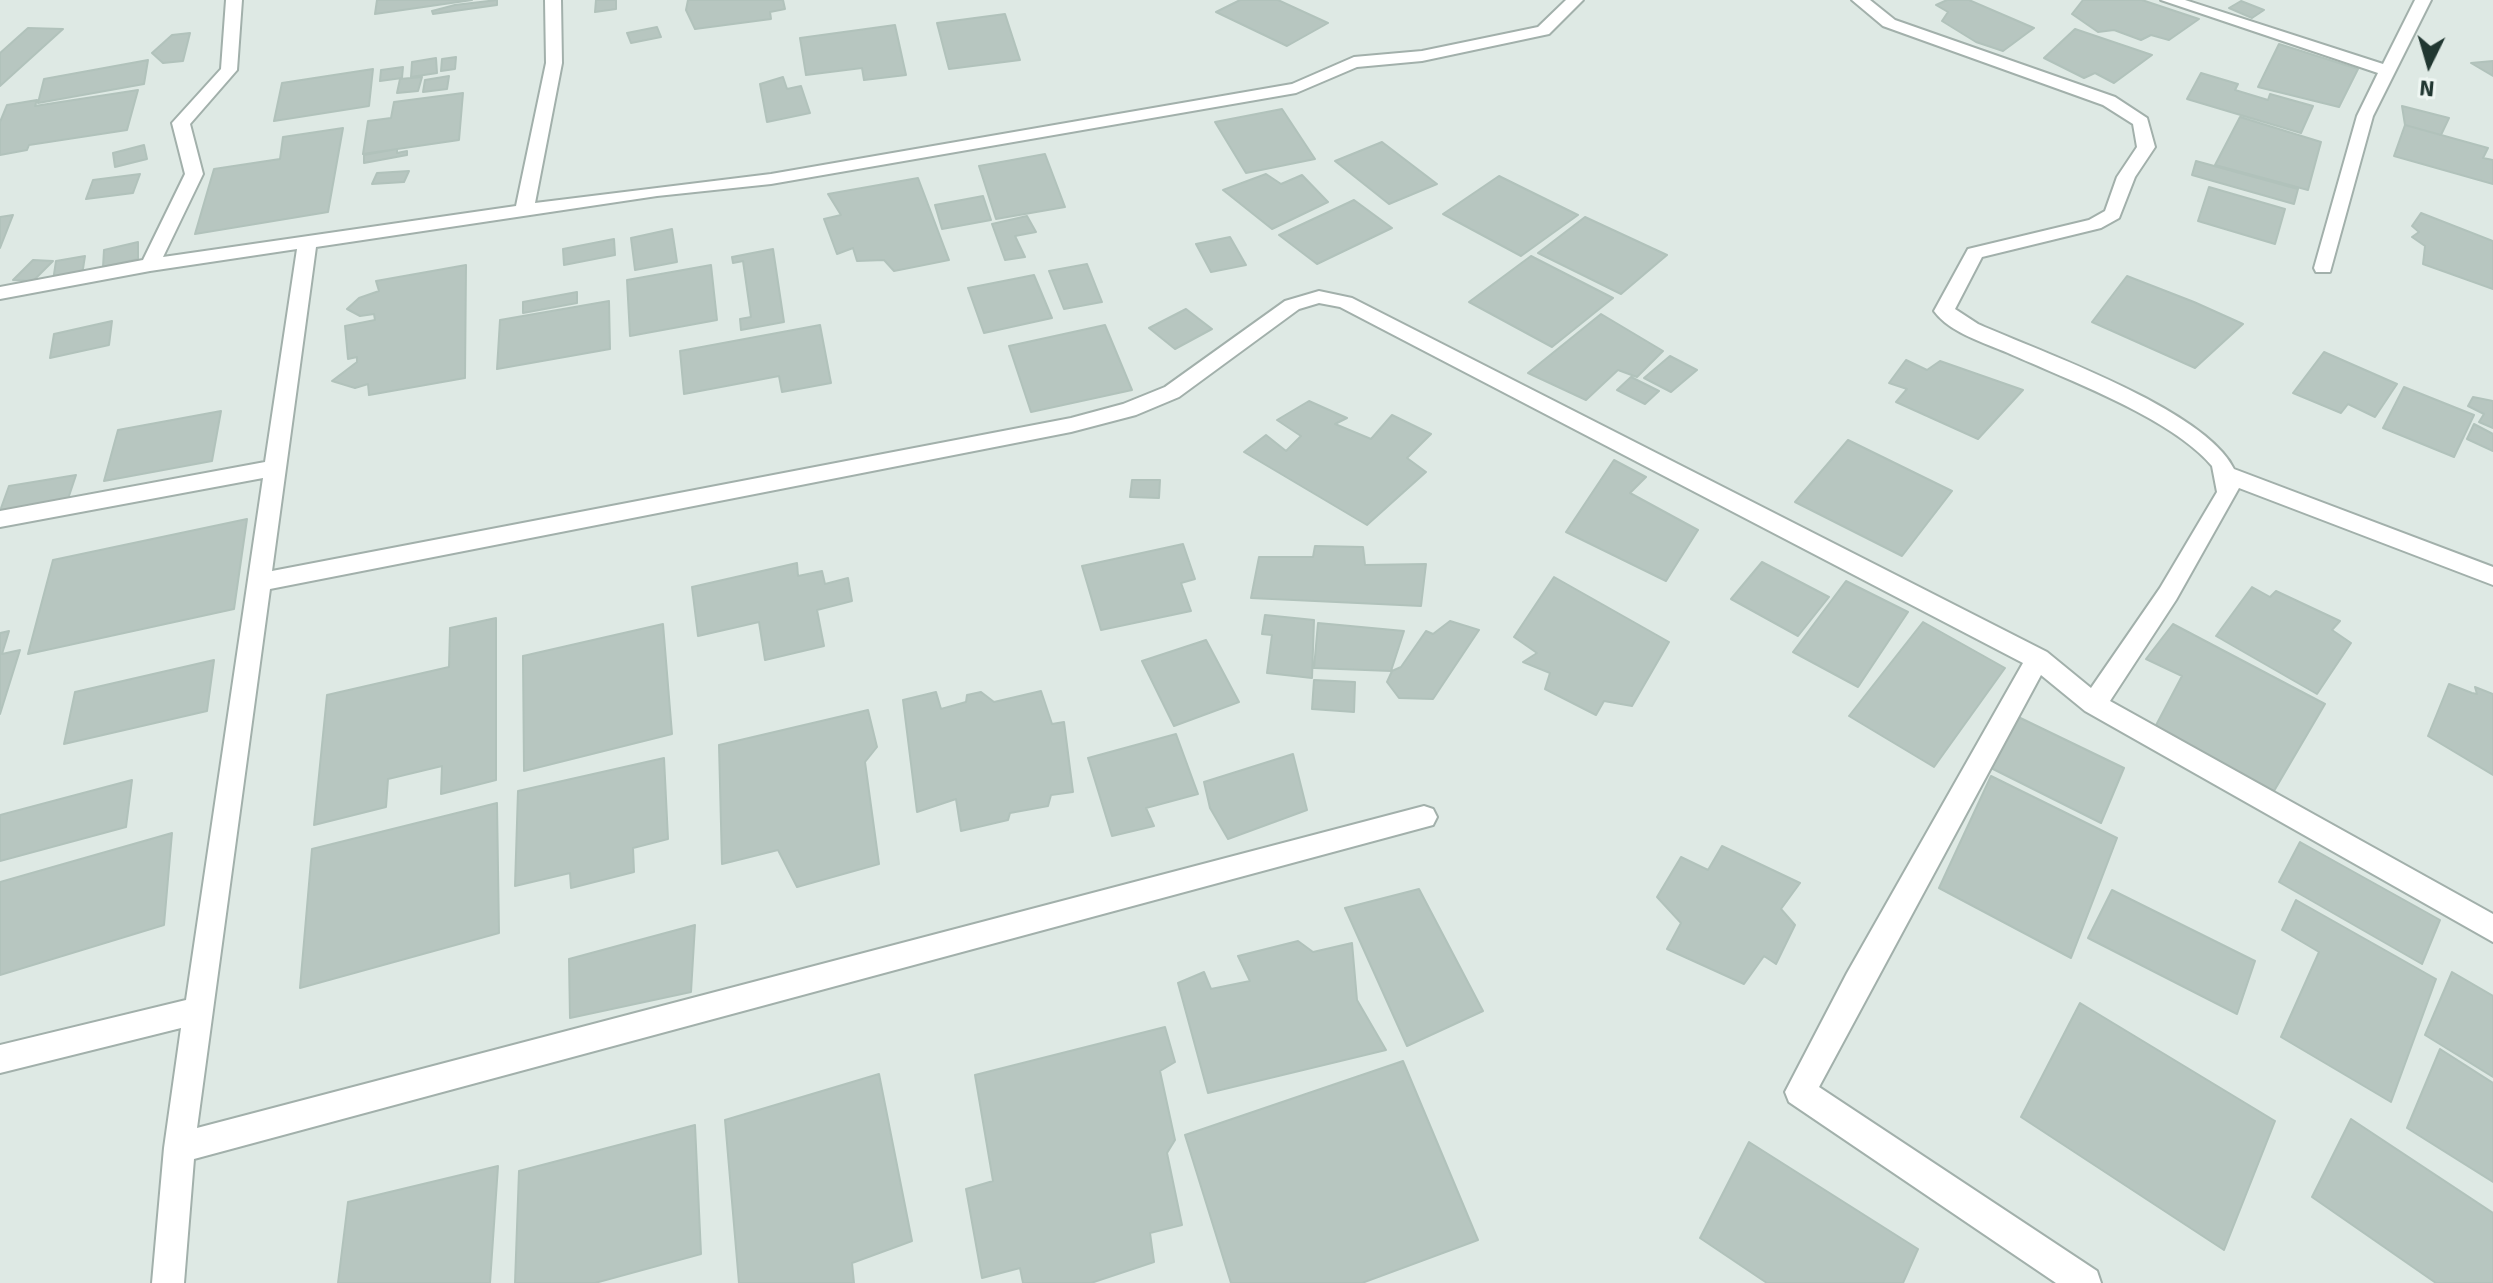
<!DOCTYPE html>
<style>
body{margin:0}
#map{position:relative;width:2493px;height:1283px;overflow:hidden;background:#dee9e4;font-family:Signika,sans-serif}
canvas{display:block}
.north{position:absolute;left:2389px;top:24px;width:80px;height:80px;-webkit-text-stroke:6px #eef6f2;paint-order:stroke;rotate:185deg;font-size:22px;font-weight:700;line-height:32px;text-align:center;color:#213731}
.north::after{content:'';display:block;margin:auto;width:28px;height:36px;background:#213731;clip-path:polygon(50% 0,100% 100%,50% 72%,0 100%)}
</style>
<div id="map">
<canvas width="2493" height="1283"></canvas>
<div class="north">N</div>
</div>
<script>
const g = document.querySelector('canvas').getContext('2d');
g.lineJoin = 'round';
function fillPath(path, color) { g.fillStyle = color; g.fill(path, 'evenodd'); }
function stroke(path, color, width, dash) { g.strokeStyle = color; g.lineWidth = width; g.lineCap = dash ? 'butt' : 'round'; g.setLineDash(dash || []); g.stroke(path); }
const building = new Path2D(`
 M377 0H472L375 14Z
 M497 0V5L433 14 432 11 455 5Z
 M596 0H616V9L595 12Z
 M688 0H783L785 9 770 12 771 19 695 29 686 10Z
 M1240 0H1278L1328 23 1287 46 1216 12Z
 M1947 0H1969L2034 28 2003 51 1976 42 1942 21 1948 12 1936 5Z
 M2083 0H2142L2199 19 2169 40 2151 35 2141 40 2114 30 2098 32 2072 14Z
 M2241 1 2264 10 2252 18 2229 8Z
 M1005 14 1020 60 949 69 937 23Z
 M895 25 906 75 864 80 862 68 806 75 800 38Z
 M657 27 661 37 631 43 627 33Z
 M28 28 63 29 0 86V53Z
 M2075 29 2152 55 2114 83 2095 73 2084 78 2044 58Z
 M190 33 183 61 163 63 152 53 172 35Z
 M2279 44 2358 69 2339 107 2258 87Z
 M456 57 455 69 441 71 442 59Z
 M436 58 437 73 411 77 412 62Z
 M148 60 144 84 38 103 44 79Z
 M2493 61V76L2471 63Z
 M403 67 402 78 380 81 381 70Z
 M373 69 369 106 274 121 282 83Z
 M2201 73 2238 84 2235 90 2268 100 2270 94 2313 106 2301 133 2187 99Z
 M449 76 447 89 423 92 425 80Z
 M422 77 418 91 397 93 400 79Z
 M783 77 787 89 801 86 810 113 767 122 760 84Z
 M138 90 127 130 29 145 27 150 0 155V122L7 105 37 100 35 106Z
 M463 93 459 140 363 154 368 121 391 118 394 102Z
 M2402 106 2449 118 2441 135 2405 125Z
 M1282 109 1315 159 1246 173 1215 122Z
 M2240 117 2321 142 2308 190 2215 165Z
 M2405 125 2488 148 2483 158 2493 160V184L2394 156Z
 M343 128 328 212 195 234 214 169 280 159 283 137Z
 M1382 142 1437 184 1389 204 1335 161Z
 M144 145 147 159 115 167 113 153Z
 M397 149V153L407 151V155L364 163V155Z
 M1045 154 1065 207 996 219 979 166Z
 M2196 161 2298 189 2294 204 2192 175Z
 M409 171 404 182 372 184 377 173Z
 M140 174 133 193 86 199 93 180Z
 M1266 174 1281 184 1302 175 1328 202 1272 229 1223 190Z
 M1499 176 1578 215 1521 256 1443 214Z
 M918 178 949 260 894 271 884 260 857 261 853 248 837 254 824 219 841 215 828 194Z
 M2209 187 2285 209 2275 244 2198 221Z
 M983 196 991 220 942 229 935 205Z
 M1354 200 1392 228 1317 264 1279 235Z
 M2421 213 2493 241V289L2423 264 2425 246 2412 237 2419 232 2412 226Z
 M13 215 0 248V217Z
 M1027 216 1036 232 1015 236 1025 257 1005 260 992 224Z
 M1585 217 1667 255 1621 294 1538 253Z
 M672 229 677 262 635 270 631 238Z
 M1230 237 1246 265 1211 272 1196 244Z
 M614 239 615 255 564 265 563 249Z
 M138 242V259L103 267 104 250Z
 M773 249 784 322 741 330 740 319 751 317 743 261 733 263 732 257Z
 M85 256 82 275 53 281 56 261Z
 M1531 256 1613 298 1552 347 1469 302Z
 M33 260 53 261 33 281 13 280Z
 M1087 264 1102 302 1064 309 1049 271Z
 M466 265 465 378 369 395 368 384 355 388 332 381 357 362V357L348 359 345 326 375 320 374 314 360 316 347 309 359 298 379 291 376 281Z
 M711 265 717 320 630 336 627 280Z
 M1034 275 1052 318 984 333 968 288Z
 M2127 276 2194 302 2243 324 2195 368 2092 322Z
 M577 292V303L523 313V302Z
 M609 301 610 349 497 369 500 320Z
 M1186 309 1212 329 1175 349 1149 328Z
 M1601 314 1663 351 1637 377 1618 370 1586 400 1528 373Z
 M112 321 109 345 50 358 54 334Z
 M820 325 831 383 782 392 779 376 684 394 680 351Z
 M1105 325 1132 390 1031 412 1009 346Z
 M2324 352 2397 384 2375 417 2348 404 2341 413 2293 393Z
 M1670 356 1697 370 1671 392 1644 378Z
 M1906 360 1927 370 1940 361 2023 390 1978 439 1896 402 1907 389 1889 383Z
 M1631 377 1659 391 1645 404 1617 390Z
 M2404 387 2474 415 2454 457 2383 428Z
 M2473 397 2493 401V428L2479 422 2484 414 2468 406Z
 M1309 401 1347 418 1335 424 1371 439 1392 415 1431 434 1407 458 1426 472 1367 525 1244 452 1266 435 1286 451 1301 436 1277 420Z
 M221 411 212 461 104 481 118 430Z
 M2474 424 2493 434V451L2467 439Z
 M1848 440 1952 491 1902 556 1795 502Z
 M1614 460 1646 477 1630 493 1698 530 1666 581 1566 532Z
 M76 475 68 499 0 511 9 486Z
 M1132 480H1160L1159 498 1130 497Z
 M247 519 234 609 28 654 53 560Z
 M1183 544 1195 579 1181 583 1191 611 1101 630 1082 566Z
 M1315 546 1363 547 1365 565 1426 564 1421 606 1251 598 1259 557H1313Z
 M1762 562 1829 597 1798 636 1731 599Z
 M797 563 798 576 822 571 825 584 848 578 852 601 817 610 824 646 765 660 759 622 698 636 692 587Z
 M1554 577 1669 642 1632 706 1604 701 1596 715 1545 689 1550 673 1523 662 1537 653 1514 637Z
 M1846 581 1908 612 1858 687 1793 652Z
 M2252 587 2270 597 2276 591 2340 621 2332 630 2351 643 2317 694 2216 636Z
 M1265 615 1314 620 1312 678 1267 673 1272 635 1262 634Z
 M496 618V780L441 794 442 766 388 779 386 807 314 825 327 695 449 667 450 628Z
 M1450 621 1479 630 1433 699 1399 698 1387 682 1392 671 1401 667 1426 631 1433 634Z
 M1923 622 2005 668 1934 767 1849 716Z
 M1318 623 1404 631 1391 671 1314 668Z
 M663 624 672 734 524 771 523 656Z
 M2173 624 2325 704 2274 791 2154 729 2182 676 2146 659Z
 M9 631 2 654 20 650 0 714V633Z
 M1206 640 1239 702 1174 726 1142 661Z
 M214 660 207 711 64 744 75 692Z
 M1314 680 1355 682 1354 712 1312 709Z
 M2449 684 2472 693 2477 694 2475 687 2493 694V775L2428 736Z
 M1041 691 1052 724 1064 722 1073 792 1051 795 1048 806 1010 813 1008 820 961 831 956 799 917 812 903 700 936 692 941 709 966 702 967 695 981 692 994 702Z
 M868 710 877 747 865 762 879 864 797 887 778 850 722 864 719 745Z
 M2010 713 2124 768 2101 823 1985 765Z
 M1176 734 1198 794 1146 808 1154 826 1112 836 1088 758Z
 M1293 754 1307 810 1228 839 1210 808 1204 782Z
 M664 758 668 839 633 848 634 872 571 888 570 873 515 886 518 791Z
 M1991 776 2117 838 2071 958 1939 888Z
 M132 780 126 827 0 861V815Z
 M497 803 499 933 300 988 312 849Z
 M172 833 164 925 0 975V882Z
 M2300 842 2440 920 2422 964 2279 882Z
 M1722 846 1800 883 1781 909 1795 925 1776 964 1764 956 1744 984 1667 949 1681 923 1657 897 1681 857 1708 870Z
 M1419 889 1483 1011 1407 1046 1345 908Z
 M2112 890 2255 961 2237 1014 2088 938Z
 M2296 900 2436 979 2391 1102 2281 1037 2319 952 2282 930Z
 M695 925 691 992 570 1018 569 959Z
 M1298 941 1313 952 1352 943 1357 1000 1386 1050 1208 1093 1178 983 1204 972 1211 989 1250 981 1238 956Z
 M2452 972 2493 996V1077L2425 1035Z
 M2080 1003 2275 1121 2224 1250 2021 1117Z
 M1165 1027 1175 1062 1160 1071 1175 1140 1167 1153 1182 1225 1150 1233 1154 1262 1091 1283H1023L1020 1268 982 1278 966 1189 993 1181 975 1075Z
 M2440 1049 2493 1083V1182L2407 1128Z
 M1403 1061 1478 1240 1362 1283H1231L1185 1135Z
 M879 1074 912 1241 852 1263 854 1283H739L725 1120Z
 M2351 1119 2493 1213V1283H2436L2312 1197Z
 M695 1125 701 1254 595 1283H515L519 1171Z
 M1749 1142 1918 1249 1903 1283H1767L1700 1238Z
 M498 1166 490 1283H338L348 1202Z`);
const minor = new Path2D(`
 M226 0H242L237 70 190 124 203 174 163 257 516 206 546 63 545 0H561L562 63 535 203 771 174 1292 84 1354 57 1422 51 1538 27 1566 0H1583L1549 34 1422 61 1357 67 1296 93 771 184 657 196 316 247 272 571 1071 418 1123 404 1165 387 1285 301 1319 291 1352 298 2047 652 2091 688 2160 588 2217 492 2212 466C2172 418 2066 379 2008 353 1985 343 1950 333 1934 311L1968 249 2089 220 2105 211 2117 177 2137 147 2133 124 2103 105 1883 26 1852 0H1870L1895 20 2115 97 2147 118 2155 147 2135 177 2119 218 2101 228 1982 257 1955 309 1978 324C2041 352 2205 409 2234 469L2493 567V585L2239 488 2176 600 2110 701 2493 914V942L2085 711 2041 675 1819 1087 2097 1271 2101 1283H2056L1789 1102 1785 1092 1847 973 2023 663 1340 307 1319 303 1299 309 1179 397 1136 415 1071 432 270 589 197 1128 1424 806 1433 809 1437 817 1433 825 194 1159 184 1283H152L164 1148 181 1028 0 1073V1045L186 1000 263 478 0 527V511L265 462 297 249 150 271 0 299V287L143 260 185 174 172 123 221 69Z
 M2161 0H2185L2383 64 2415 0H2431L2373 116 2330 272H2316L2314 268 2357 116 2378 73Z`);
fillPath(building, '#b7c6c0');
stroke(building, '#b1c2bb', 2);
stroke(minor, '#a2b0ab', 4);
fillPath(minor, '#fff');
</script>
